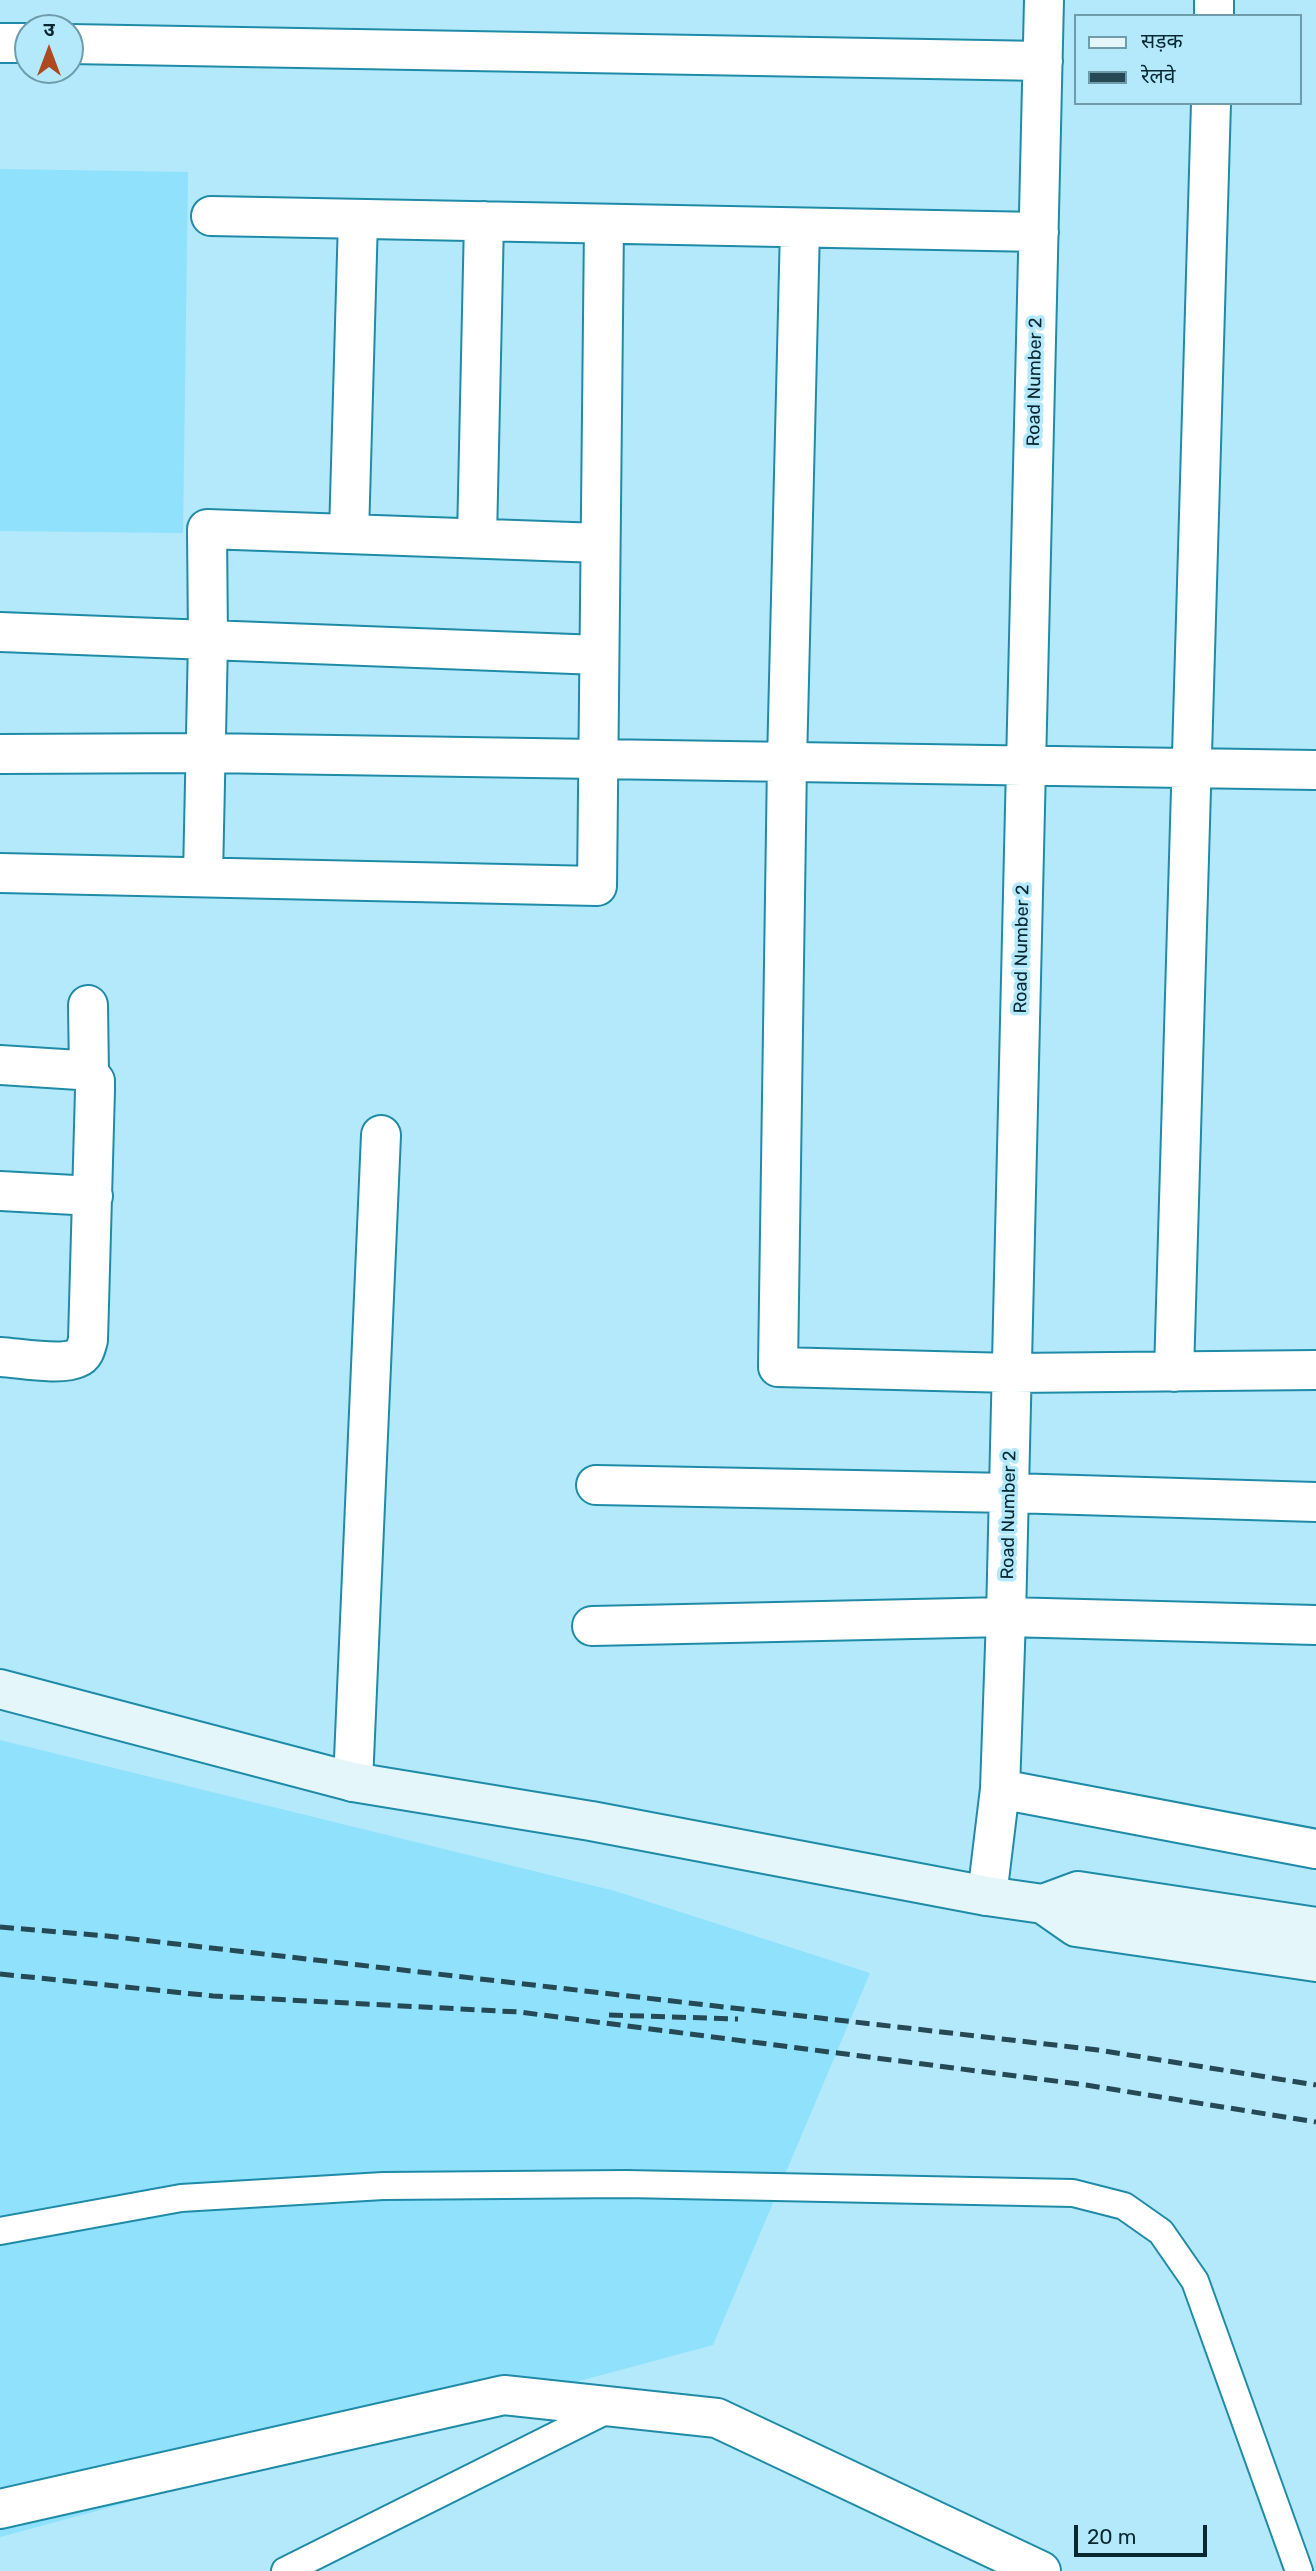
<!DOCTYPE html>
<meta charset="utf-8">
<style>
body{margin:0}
#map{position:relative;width:1316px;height:2571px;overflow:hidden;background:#b3e9fb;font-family:Rubik,"Noto Sans Devanagari",sans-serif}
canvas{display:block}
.legend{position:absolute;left:1074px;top:14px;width:228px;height:91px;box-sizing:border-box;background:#b3e9fb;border:2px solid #6e9caa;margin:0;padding:9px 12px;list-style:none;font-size:21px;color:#072831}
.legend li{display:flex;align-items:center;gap:14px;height:35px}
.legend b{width:35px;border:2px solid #6e9caa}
.north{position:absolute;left:14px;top:14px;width:70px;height:70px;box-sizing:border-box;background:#b3e9fb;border:2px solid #6e9caa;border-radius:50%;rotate:0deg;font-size:19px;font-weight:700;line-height:28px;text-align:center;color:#072831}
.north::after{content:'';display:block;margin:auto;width:24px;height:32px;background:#ae481f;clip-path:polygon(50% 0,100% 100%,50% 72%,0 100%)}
.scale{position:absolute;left:1074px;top:2525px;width:133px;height:32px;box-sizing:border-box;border:4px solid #072831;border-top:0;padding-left:9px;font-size:21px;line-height:24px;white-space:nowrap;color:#072831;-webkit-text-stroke:5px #b3e9fb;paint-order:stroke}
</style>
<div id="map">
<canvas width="1316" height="2571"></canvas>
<ul class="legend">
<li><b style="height:9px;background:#e5f6fb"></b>सड़क</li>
<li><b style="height:9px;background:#254a55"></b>रेलवे</li>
</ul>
<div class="north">उ</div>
<div class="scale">20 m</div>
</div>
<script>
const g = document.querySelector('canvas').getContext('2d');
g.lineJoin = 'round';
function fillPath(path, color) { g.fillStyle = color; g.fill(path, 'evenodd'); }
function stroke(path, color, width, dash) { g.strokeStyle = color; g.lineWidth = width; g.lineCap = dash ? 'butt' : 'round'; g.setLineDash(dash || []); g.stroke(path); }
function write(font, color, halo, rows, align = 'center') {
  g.font = font + ' Rubik,sans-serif'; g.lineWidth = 7; g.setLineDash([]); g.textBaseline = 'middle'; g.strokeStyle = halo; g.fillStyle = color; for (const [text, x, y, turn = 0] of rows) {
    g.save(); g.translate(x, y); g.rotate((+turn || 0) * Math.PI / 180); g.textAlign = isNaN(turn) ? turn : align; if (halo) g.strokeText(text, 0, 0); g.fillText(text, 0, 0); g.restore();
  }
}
const built = new Path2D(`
 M0 169 188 172 183 533 0 531Z
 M0 1740 615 1891 870 1973 713 2345 0 2537Z`);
const lane = new Path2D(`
 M0 2231 181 2198 383 2186 626 2184 1073 2193 1124 2206 1161 2232 1195 2281 1299 2571
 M285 2571 613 2407`);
const street = new Path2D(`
 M1214 16V0
 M0 43H28
 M70 44 1043 61
 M211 216 1039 232
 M800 228 787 762 778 1367 1012 1373 1316 1370
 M349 534 358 219
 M477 538 484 221
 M0 632 599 655
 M0 754 205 753 1316 770
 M0 873 597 886 604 224
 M203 876 208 641 207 529 600 543
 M0 1065 79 1070 89 1073
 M0 1191 93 1196
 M0 1357C19 1358 61 1366 77 1358 85 1355 86 1347 88 1340L95 1090V1081L89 1073 88 1005
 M1174 1372 1211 103
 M596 1485 1010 1493 1316 1502
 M592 1626 1006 1617 1316 1625
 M353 1782 381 1135
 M1000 1789 1316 1849
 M987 1896 1000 1789 1006 1617 1044 0
 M0 2509 504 2395 717 2418 1041 2571`);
const secondary = new Path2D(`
 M0 1689 353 1782 591 1821 987 1896 1043 1904 1076 1927 1316 1962
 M1043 1904 1078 1891 1316 1927`);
const rail = new Path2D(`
 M0 1927 107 1936 1098 2050 1316 2085
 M0 1974 213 1996 519 2012 1086 2085 1316 2122
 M609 2015 738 2019`);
const streetNames = [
 ["Road Number 2",1035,382,-89],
 ["Road Number 2",1022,949,-89],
 ["Road Number 2",1009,1515,-89]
];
fillPath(built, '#8fe1fc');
stroke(lane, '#1f8ba7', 30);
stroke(street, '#1f8ba7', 42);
stroke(secondary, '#1f8ba7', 42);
stroke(lane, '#fff', 26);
stroke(street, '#fff', 38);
stroke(secondary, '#e5f6fb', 38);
stroke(rail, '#254a55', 5, [14, 7]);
write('18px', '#072831', '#b3e9fb', streetNames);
</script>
